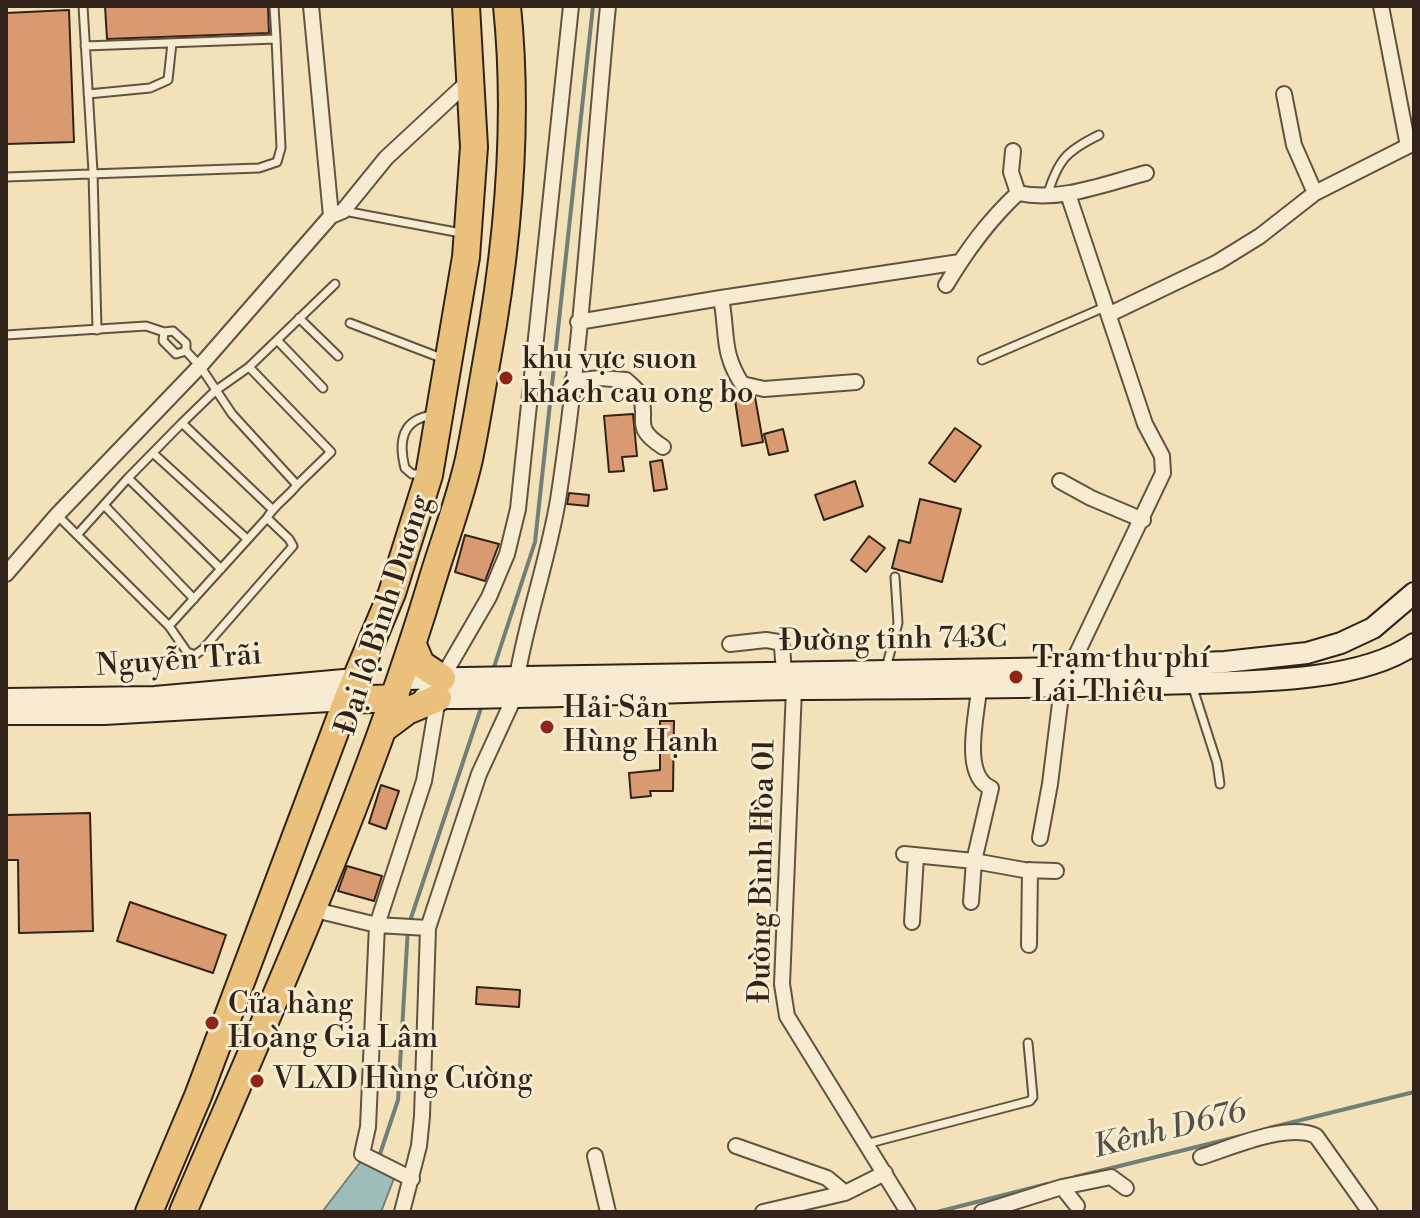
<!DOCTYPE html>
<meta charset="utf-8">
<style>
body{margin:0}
#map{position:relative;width:1420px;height:1218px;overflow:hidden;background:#f3e2b9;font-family:"Libre Bodoni",serif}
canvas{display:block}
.frame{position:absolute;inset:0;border:8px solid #312319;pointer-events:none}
</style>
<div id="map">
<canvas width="1420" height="1218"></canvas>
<div class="frame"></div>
</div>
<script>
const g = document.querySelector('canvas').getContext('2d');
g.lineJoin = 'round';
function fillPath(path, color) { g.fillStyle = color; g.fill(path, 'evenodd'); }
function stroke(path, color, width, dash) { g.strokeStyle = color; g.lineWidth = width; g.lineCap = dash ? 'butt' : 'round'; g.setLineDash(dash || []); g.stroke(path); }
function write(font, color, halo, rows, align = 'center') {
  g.font = font + ' "Libre Bodoni",serif'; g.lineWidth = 6; g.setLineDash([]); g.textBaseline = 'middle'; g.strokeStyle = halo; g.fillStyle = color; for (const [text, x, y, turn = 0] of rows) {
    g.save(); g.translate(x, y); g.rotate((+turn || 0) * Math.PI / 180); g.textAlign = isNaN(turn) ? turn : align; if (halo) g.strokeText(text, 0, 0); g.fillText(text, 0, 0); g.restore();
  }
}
const water = new Path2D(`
 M365 1156 398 1168 381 1212H322Z`);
const stream = new Path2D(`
 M493 670 535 542 593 6
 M1269 1128 1414 1092
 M379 1157 398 1100 408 927 482 705
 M1075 1177 1253 1133
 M937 1212 1047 1184`);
const building = new Path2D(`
 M105 6H268L269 33 107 39Z
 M69 10 74 142 6 144V13Z
 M755 397 763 442 742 446 735 400Z
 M633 414 637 456 622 457 624 471 609 472 604 416Z
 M955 428 981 446 955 482 929 463Z
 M783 429 788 451 769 455 764 434Z
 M662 460 667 489 654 491 650 462Z
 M855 481 863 506 824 520 815 495Z
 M569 493 589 495 588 506 567 504Z
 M920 499 961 509 942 582 892 568 899 540 910 543Z
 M465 535 499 544 485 581 455 572Z
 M869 536 885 548 866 572 851 560Z
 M660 721H674L673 791H650L651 796 631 798 629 773 660 770Z
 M381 785 399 791 386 829 369 823Z
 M755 808 770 809 769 831 754 830Z
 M90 813 93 931 19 933 18 860H6V815Z
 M347 866 382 876 374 901 338 891Z
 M130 902 226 935 213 973 117 941Z
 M477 987 520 990 519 1007 476 1004Z`);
const lane = new Path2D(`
 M83 6 93 172 97 330
 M85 46 276 39 274 6
 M88 94 150 88 168 80 172 43
 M6 177 259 168 277 162 281 148 276 39
 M1047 196C1058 160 1066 151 1099 135
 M344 211 461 233
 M299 318 338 356
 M350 323 444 359
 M164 332 163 341 176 354 186 351
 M6 335 146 326 164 332 173 331 186 343V351L200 366 232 414 297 485 331 452 249 367
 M277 340 323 388
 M982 360 1105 307
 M182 423 272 509
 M154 454 246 538
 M422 474H412L405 468C398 441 402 419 433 415
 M128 478 221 569
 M104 505 194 599
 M57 515 169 626 267 518C274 505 288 497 297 485
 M77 535 128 478 182 423 215 391 249 367 335 284
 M169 626 187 652 195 655 203 649 293 546 289 539 267 518
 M886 668 898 623 895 577
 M1192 685 1217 763 1220 784
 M866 1144 1030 1101 1033 1097 1028 1043`);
const street = new Path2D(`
 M311 6 331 216
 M1381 6 1408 146
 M1284 94 1294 145 1315 193
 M1013 151 1011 172 1018 193
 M1068 194 1145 424 1162 456 1163 473 1070 668
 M946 285C967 250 988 221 1018 193 1061 202 1104 184 1146 173
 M721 298 960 262
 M1110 314 1218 262 1260 236 1315 193 1414 143
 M578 322 721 298C728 334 721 351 742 384L764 389 856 382
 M572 381 600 378 626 380C630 384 638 390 640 395 650 420 630 426 663 447
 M1060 481 1091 498 1143 520
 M6 574 57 515 200 366 331 216 343 211 386 158 470 80
 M730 644 766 640 778 642 782 647 784 672
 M517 677C527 618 548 560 558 500 583 339 592 169 608 6
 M442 678 489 597 507 554 518 509 571 6
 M794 689 782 984 787 1016 908 1212
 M979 689C977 715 961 776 991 788L974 861 1024 870 1056 871
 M1040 838 1050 784 1062 687
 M904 854 974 861 971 902
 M311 909 377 925 428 928
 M912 922 916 856
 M1029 945 1030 870
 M736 1146 827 1178 845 1193
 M595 1156 608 1212
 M1201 1157C1230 1148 1288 1122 1316 1136L1370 1212
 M412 1179 362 1154 368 1127 377 925 424 781 438 698
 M1062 1187 1077 1206
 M402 1212 419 1146 422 1116 428 928 479 774 514 698
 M763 1212 845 1193 885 1173
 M982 1212 1062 1187 1111 1177 1126 1188`);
const secondary = new Path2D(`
 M403 679 1070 668 1225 662 1307 653 1341 643 1373 628 1414 593
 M424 698C548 699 671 691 795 689 916 688 1037 688 1159 684 1231 681 1355 686 1414 644
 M6 699 155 697 355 679
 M6 714H104L347 700`);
const highway = new Path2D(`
 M413 645 421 664 442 678
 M347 700 396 698
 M383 729 407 711 438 698
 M149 1212 198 1096 347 700 392 593 429 475 466 257 474 147 466 6
 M183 1212C272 1004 367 797 432 581 444 541 460 500 469 459 476 426 481 393 487 359 508 244 519 123 507 6`);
const markers = [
 [506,378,8,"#8f2418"],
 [1016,677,8,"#8f2418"],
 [547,727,8,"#8f2418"],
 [212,1023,8,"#8f2418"],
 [257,1081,8,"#8f2418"]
];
const poiNames = [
 ["khu vực suon",522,361],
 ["khách cau ong bo",522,395],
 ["Trạm thu phí",1032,660],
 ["Lái Thiêu",1032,694],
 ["Hải Sản",563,710],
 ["Hùng Hạnh",563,744],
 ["Cửa hàng",228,1006],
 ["Hoàng Gia Lâm",228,1040],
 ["VLXD Hùng Cường",273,1081]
];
const streetNames = [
 ["Đại lộ Bình Dương",385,615,-72],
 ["Đường tỉnh 743C",893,641,-1],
 ["Nguyễn Trãi",179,662,-4],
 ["Đường Bình Hòa 01",764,871,-89]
];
const waterNames = [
 ["Kênh D676",1170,1131,-14]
];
fillPath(water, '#9ebcb8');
stroke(water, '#727f78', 2);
stroke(stream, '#727f78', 4);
fillPath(building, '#da9a71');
stroke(building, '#312319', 2);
stroke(lane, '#625341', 11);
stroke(street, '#625341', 18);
stroke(secondary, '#312319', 24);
stroke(highway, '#312319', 30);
stroke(lane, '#f7ecd2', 7);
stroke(street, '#f7ecd2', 14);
stroke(secondary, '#f7ecd2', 20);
stroke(highway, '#eac17c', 26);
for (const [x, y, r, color] of markers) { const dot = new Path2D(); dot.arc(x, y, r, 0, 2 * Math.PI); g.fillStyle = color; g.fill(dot); stroke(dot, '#f7ecd2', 3); }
write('30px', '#312319', '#f7ecd2', poiNames, 'left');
write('30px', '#312319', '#f7ecd2', streetNames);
write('italic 32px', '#525149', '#f7ecd2', waterNames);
</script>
